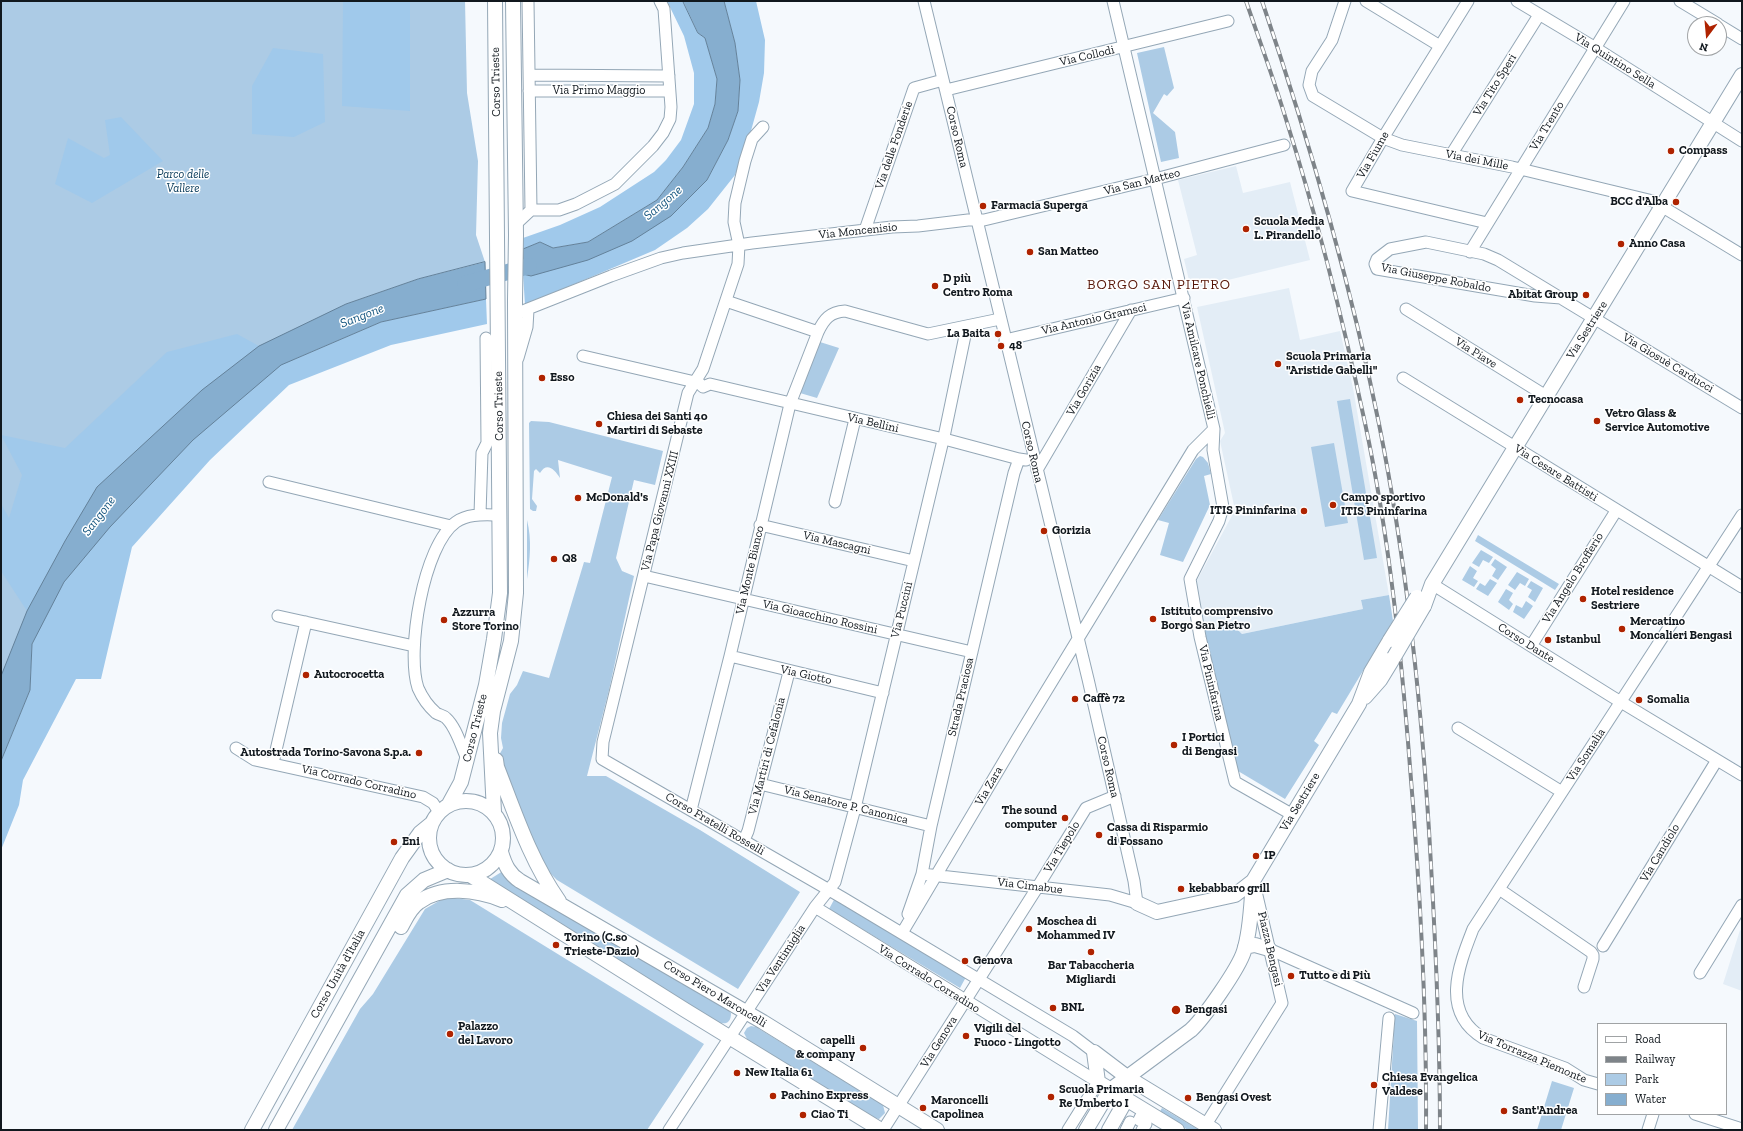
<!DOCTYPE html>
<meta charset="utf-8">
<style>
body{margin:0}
#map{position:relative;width:1743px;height:1131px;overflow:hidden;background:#f5f9fd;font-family:"Zilla Slab",serif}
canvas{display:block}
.frame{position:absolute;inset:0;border:2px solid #11181e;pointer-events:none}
.legend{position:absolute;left:1597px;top:1023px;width:130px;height:92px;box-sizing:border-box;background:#fff;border:1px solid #a0a3a5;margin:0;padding:5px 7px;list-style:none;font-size:12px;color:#11181e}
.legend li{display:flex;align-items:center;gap:8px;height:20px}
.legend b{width:20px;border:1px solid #a0a3a5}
.north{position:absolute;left:1687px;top:16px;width:40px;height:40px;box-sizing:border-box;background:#fff;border:1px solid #a0a3a5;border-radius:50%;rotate:196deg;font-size:11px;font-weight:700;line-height:16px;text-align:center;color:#11181e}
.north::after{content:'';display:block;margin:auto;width:14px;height:18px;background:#af2300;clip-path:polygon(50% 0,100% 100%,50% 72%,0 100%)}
</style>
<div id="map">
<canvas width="1743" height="1131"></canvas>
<div class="frame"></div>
<ul class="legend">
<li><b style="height:5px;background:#fff"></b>Road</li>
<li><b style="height:5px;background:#7e8489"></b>Railway</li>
<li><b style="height:11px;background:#accbe5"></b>Park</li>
<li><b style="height:11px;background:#86aecf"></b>Water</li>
</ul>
<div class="north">N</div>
</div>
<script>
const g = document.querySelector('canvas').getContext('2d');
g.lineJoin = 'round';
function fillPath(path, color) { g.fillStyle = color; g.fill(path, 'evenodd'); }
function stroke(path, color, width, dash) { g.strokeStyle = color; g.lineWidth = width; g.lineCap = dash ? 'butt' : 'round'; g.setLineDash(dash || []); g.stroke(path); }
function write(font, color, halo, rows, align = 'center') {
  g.font = font + ' "Zilla Slab",serif'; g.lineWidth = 3; g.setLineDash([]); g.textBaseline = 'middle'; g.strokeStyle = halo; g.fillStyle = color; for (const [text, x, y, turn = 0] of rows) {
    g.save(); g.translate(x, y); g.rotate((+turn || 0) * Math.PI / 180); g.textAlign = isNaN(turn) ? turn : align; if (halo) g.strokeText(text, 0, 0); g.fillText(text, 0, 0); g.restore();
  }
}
const built = new Path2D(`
 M1236 166 1243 193 1290 182 1310 260 1191 289 1184 259 1197 255 1178 180Z
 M1289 288 1300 340 1340 331 1353 388 1389 595 1361 600 1363 609 1242 634 1232 624 1204 630 1194 586 1235 510 1220 441 1225 433 1197 307Z
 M1740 930 1742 931V991L1723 984Z`);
const green = new Path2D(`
 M1 1H465L467 93 478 161 476 235 485 262 418 279 346 304 1 676Z
 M1164 47 1174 88 1167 96 1164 94 1153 113 1175 132 1179 158 1161 162 1137 53Z
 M820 342 839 348 817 398 800 393Z
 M1350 399 1377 558 1364 560 1337 401Z
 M531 421 549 422 663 451 655 485 634 480 616 558 622 571 634 576 609 690 587 776H606L700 830 800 892 738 989 557 880 551 874 541 858 498 757 503 748 501 738 502 723 510 694 517 685 523 671 549 678 584 562 590 563 612 477 558 460 560 478C555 470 547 461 540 473L536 469 534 471 532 499 537 506 536 511H533L530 509 529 423Z
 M1334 443 1348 523 1325 527 1311 447Z
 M1200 456 1203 457 1208 463 1211 474 1204 476 1210 505 1183 562 1160 555 1169 523 1158 520 1196 459Z
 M527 520C532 540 530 559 527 579Z
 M1478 535 1559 584 1555 590 1475 541Z
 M1481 550 1493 557 1489 563 1483 560 1479 567 1472 563Z
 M1495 559 1507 567 1498 580 1492 576 1496 569 1491 565Z
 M1470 566 1477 571 1473 578 1478 581 1474 587 1462 580Z
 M1517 572 1529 579 1525 586 1520 583 1515 590 1508 585Z
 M1490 579 1497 583 1488 596 1476 589 1480 583 1485 586Z
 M1531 581 1543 588 1535 602 1528 597 1532 590 1527 587Z
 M1506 589 1513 593 1509 600 1513 604 1509 610 1498 602Z
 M1389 595 1393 621 1337 714 1332 712 1314 741 1319 745 1285 799 1238 771 1204 630 1232 624 1242 634 1363 609 1361 600Z
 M1526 601 1533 606 1524 619 1513 612 1516 605 1522 608Z
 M503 871 726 1008 731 1013C731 1023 726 1025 717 1022L487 881Z
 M446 897 470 900 704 1044 647 1130H292L360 1009 373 994 425 909Z
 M835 898 966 977 960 988 829 909Z
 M1395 1014 1417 1021 1418 1130H1388Z
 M751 1026 756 1027 883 1105 885 1113 879 1119 874 1118 748 1041 744 1033 747 1028Z
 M1552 1081 1574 1088 1561 1130H1537Z
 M1162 1108 1199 1130H1188L1159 1113Z`);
const forest = new Path2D(`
 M343 1H410V111L342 106Z
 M667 1H683L698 33 705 38 717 79 715 104 708 128 683 167 657 200 588 242 552 248 540 242 523 249V238L560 225 600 207 654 172 666 160 681 140 694 104V73L684 36Z
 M724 1H756L765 40 764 73 759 102 749 138 735 175 708 209 687 228 655 250 525 305 523 274 531 276 707 180 728 140 738 111 740 80 735 43Z
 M273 48 323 54 325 122 294 137 252 134V86Z
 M121 117 163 161 92 203 55 184 68 138 104 158 110 155 105 120Z
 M486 299 487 324 391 345 289 385 210 460 132 547 101 679H76L23 780 19 805 1 850V761L30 690 32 644 64 582 110 527 193 440 281 365 381 322Z
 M237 334 259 346 202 390 97 487 65 541 27 611 1 571V504L9 518 22 475 1 435 65 448 167 352Z`);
const water = new Path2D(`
 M683 1H724L735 43 740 80 738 111 728 140 707 180 671 216 632 241 588 260 531 276 523 274V249L540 242 553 248 588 242 657 200 683 167 708 128 715 104 717 79 705 38 698 33Z
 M485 262 486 299 381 322 281 365 193 440 110 527 64 582 32 644 30 690 1 761V676L27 611 65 541 97 487 202 390 259 346 346 304 418 279Z`);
const river = new Path2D(`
 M465 284 529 266`);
const minor = new Path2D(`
 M1113 1 1214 429 1213 450 1223 507 1219 521 1190 579 1200 637 1235 782 1293 815
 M1345 1 1332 40 1312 71 1309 85 1313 96 1383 138 1402 145 1512 167 1653 201 1742 255
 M1366 1 1440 46
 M1468 1 1383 138 1352 191 1487 223
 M1517 1 1589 44 1742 141
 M1680 1 1718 24
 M1719 25 1742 39
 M529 75 669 76
 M946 90 1228 21
 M529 91H669
 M763 127 752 139 745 161 735 203 734 222 739 245 738 264 703 369 688 393 603 742 602 759 843 898 1073 1036 1094 1052
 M1451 155 1539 15
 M531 210H559L576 204 615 184 653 146 663 133 670 119 671 107 664 9 660 1
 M516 224 531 210 528 1
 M865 230 914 88 943 80
 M1470 252 1624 1
 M1561 298 1535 296 1377 269 1375 264 1377 259 1390 249 1426 242 1484 254 1498 260 1742 408
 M726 301 818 332
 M1406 309 1546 396
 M515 314 611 276 661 258 683 253 752 243 892 227 918 226 968 220H984L1155 179 1284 145
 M1005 340 1184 298
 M583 356 695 382 699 383 703 387 710 384 948 440 1019 459 1026 460
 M518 358 527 327 528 310
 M1403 378 1742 587
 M1037 470 1131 310
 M269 482 451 526
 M835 502 855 419
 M480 514 482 453 487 443 486 338
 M760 525 914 561
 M644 576 972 652
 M1432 584 1611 696 1742 775
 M278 616 414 646
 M1531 646 1616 511
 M730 656 883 693
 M1458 728 1562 792
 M236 748 255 760 423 797 433 803 439 812
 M467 759C461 746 456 727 446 718 443 715 439 715 436 713 428 706 422 697 418 688 406 652 423 545 456 522 469 513 485 515 500 515
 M273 763 306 622
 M760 784 931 826
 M691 810 730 656 790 404 818 332C824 319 830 312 845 311L928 334 1000 319
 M744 840 748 831 789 672
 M922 874 1110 895 1137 903 1134 881 1088 679 924 1
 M1499 889 1591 952 1593 955V959L1584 987
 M815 907 1098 1082 1068 1130
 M908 914 922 874 931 826 1014 473 1019 459
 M902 933 1017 739 1193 450 1214 429
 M1603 946 1717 760
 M1269 949 1413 1013
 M1700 973 1742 905
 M1598 1084 1584 1080 1565 1068 1483 1038C1440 1012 1459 965 1473 929L1742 515
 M1695 1114 1742 1129
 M1141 1116 1139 1120 1146 1124 1142 1130
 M1205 1126 1282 1003 1255 887
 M669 1130 815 907 835 882 855 808 945 432 967 326
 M883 1130 1037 888 1086 808 1115 796
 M1126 1130 1130 1122
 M1379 1130 1389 1018
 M1648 1130 1653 1114`);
const major = new Path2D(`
 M1424 606 1432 584 1742 75
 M1365 697 1380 680 1394 657
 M496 760 497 767C515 813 530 860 559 901
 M429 838a37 37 0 1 1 74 0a37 37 0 1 1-74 0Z
 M449 804 461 782 486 685 494 639 500 593 495 1
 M494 812 490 733 493 711 511 641 516 593 515 300 516 235 513 1
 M501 852C505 865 509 874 520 881L763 1022 937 1130
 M470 875 685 1010 881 1130
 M1137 903 1157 912 1235 895 1253 881 1359 704 1371 672 1390 640
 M401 927C406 918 410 908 419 902 442 885 477 890 502 900
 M1245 947 1255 945 1269 949
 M1094 1052 1127 1077 1214 1130
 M1094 1052 1098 1082
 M1098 1082 1177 1130
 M252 1130 402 858 420 833 431 824
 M276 1130 407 895 424 880 448 870
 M1086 1130 1110 1090 1191 1030C1204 1018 1239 968 1244 951 1251 929 1251 904 1253 881
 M1109 1130 1126 1100V1092`);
const rail = new Path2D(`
 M1246 1C1259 39 1273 77 1285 116 1317 217 1343 320 1365 423 1389 536 1401 651 1410 767 1420 887 1427 1009 1426 1130
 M1262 1C1309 140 1350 280 1379 424 1408 569 1423 717 1431 865 1436 953 1440 1041 1440 1130`);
const majorBridge = new Path2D(`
 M1390 640 1417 597
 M1394 657 1424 606`);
const markers = [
 [1671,151,4,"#af2300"],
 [1676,202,4,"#af2300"],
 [983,206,4,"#af2300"],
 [1246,229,4,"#af2300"],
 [1621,244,4,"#af2300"],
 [1030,252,4,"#af2300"],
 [935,286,4,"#af2300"],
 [1586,295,4,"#af2300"],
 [998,334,4,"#af2300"],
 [1001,346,4,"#af2300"],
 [1278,364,4,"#af2300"],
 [542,378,4,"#af2300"],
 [1520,400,4,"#af2300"],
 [1597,421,4,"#af2300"],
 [599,424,4,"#af2300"],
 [578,498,4,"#af2300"],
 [1333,505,4,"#af2300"],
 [1304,511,4,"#af2300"],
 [1044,531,4,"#af2300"],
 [554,559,4,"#af2300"],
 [1583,599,4,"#af2300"],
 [1153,619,4,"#af2300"],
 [444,620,4,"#af2300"],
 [1622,629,4,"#af2300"],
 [1548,640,4,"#af2300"],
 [306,675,4,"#af2300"],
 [1075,699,4,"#af2300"],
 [1639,700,4,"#af2300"],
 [1174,745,4,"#af2300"],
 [419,753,4,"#af2300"],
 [1065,818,4,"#af2300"],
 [1099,835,4,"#af2300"],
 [394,842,4,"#af2300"],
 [1256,856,4,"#af2300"],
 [1181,889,4,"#af2300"],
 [1029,929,4,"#af2300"],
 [556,945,4,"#af2300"],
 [1091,952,4,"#af2300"],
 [965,961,4,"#af2300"],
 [1291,976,4,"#af2300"],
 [1053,1008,4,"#af2300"],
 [1176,1010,5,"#af2300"],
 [450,1034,4,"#af2300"],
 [966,1036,4,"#af2300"],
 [863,1048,4,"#af2300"],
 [737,1073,4,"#af2300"],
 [1374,1085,4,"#af2300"],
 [773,1096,4,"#af2300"],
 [1051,1097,4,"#af2300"],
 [1188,1098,4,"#af2300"],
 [923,1108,4,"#af2300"],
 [1504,1111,4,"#af2300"],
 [803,1115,4,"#af2300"]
];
const streetNames = [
 ["Via Collodi",1087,56,-13],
 ["Via Quintino Sella",1615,61,32],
 ["Corso Trieste",496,82,-91],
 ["Via Tito Speri",1495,85,-58],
 ["Via Primo Maggio",599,91],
 ["Via Trento",1547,126,-59],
 ["Corso Roma",957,137,77],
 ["Via delle Fonderie",894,145,-71],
 ["Via Fiume",1373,155,-60],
 ["Via dei Mille",1477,160,11],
 ["Via San Matteo",1142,182,-14],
 ["Via Moncenisio",858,231,-6],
 ["Via Giuseppe Robaldo",1436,278,11],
 ["Via Antonio Gramsci",1094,319,-13],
 ["Via Sestriere",1587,330,-58],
 ["Via Piave",1476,353,32],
 ["Via Amilcare Ponchielli",1198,361,77],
 ["Via Giosuè Carducci",1668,363,31],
 ["Via Gorizia",1084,390,-60],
 ["Corso Trieste",499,406,-91],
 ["Via Bellini",873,423,13],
 ["Corso Roma",1032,452,77],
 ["Via Cesare Battisti",1556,473,32],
 ["Via Papa Giovanni XXIII",660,511,-76],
 ["Via Mascagni",837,543,13],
 ["Via Monte Bianco",750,570,-77],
 ["Via Angelo Brofferio",1573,578,-58],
 ["Via Puccini",902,610,-76],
 ["Via Gioacchino Rossini",820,617,13],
 ["Corso Dante",1526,643,32],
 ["Via Giotto",806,675,13],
 ["Via Pininfarina",1211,683,77],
 ["Strada Praciosa",961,697,-77],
 ["Corso Trieste",475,728,-76],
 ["Via Somalia",1586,755,-57],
 ["Via Martiri di Cefalonia",767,756,-76],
 ["Corso Roma",1108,767,77],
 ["Via Corrado Corradino",359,782,13],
 ["Via Zara",989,786,-60],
 ["Via Sestriere",1300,802,-59],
 ["Via Senatore P. Canonica",846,805,14],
 ["Corso Fratelli Rosselli",715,824,30],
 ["Via Tiepolo",1062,847,-59],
 ["Via Candiolo",1660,853,-59],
 ["Via Cimabue",1030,886,7],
 ["Piazza Bengasi",1270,949,77],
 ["Via Ventimiglia",781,959,-57],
 ["Corso Unità d'Italia",338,974,-61],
 ["Via Corrado Corradino",929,979,32],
 ["Corso Piero Maroncelli",715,994,31],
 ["Via Genova",939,1042,-58],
 ["Via Torrazza Piemonte",1532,1057,23]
];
const poiNames = [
 ["Compass",1679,151],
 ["BCC d'Alba",1668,202,"right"],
 ["Farmacia Superga",991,206],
 ["Scuola Media",1254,222],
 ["L. Pirandello",1254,236],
 ["Anno Casa",1629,244],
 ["San Matteo",1038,252],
 ["D più",943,279],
 ["Centro Roma",943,293],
 ["Abitat Group",1578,295,"right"],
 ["La Baita",990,334,"right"],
 ["48",1009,346],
 ["Scuola Primaria",1286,357],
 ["\"Aristide Gabelli\"",1286,371],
 ["Esso",550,378],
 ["Tecnocasa",1528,400],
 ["Vetro Glass &",1605,414],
 ["Service Automotive",1605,428],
 ["Chiesa dei Santi 40",607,417],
 ["Martiri di Sebaste",607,431],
 ["McDonald's",586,498],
 ["Campo sportivo",1341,498],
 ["ITIS Pininfarina",1341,512],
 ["ITIS Pininfarina",1296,511,"right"],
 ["Gorizia",1052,531],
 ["Q8",562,559],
 ["Hotel residence",1591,592],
 ["Sestriere",1591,606],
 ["Istituto comprensivo",1161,612],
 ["Borgo San Pietro",1161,626],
 ["Azzurra",452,613],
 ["Store Torino",452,627],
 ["Mercatino",1630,622],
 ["Moncalieri Bengasi",1630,636],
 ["Istanbul",1556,640],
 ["Autocrocetta",314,675],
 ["Caffè 72",1083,699],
 ["Somalia",1647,700],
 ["I Portici",1182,738],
 ["di Bengasi",1182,752],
 ["Autostrada Torino-Savona S.p.a.",411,753,"right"],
 ["The sound",1057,811,"right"],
 ["computer",1057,825,"right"],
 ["Cassa di Risparmio",1107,828],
 ["di Fossano",1107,842],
 ["Eni",402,842],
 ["IP",1264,856],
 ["kebabbaro grill",1189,889],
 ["Moschea di",1037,922],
 ["Mohammed IV",1037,936],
 ["Torino (C.so",564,938],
 ["Trieste-Dazio)",564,952],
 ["Genova",973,961],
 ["Bar Tabaccheria",1091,966,"center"],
 ["Migliardi",1091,980,"center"],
 ["Tutto e di Più",1299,976],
 ["BNL",1061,1008],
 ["Bengasi",1185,1010],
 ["Palazzo",458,1027],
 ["del Lavoro",458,1041],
 ["Vigili del",974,1029],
 ["Fuoco - Lingotto",974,1043],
 ["capelli",855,1041,"right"],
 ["& company",855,1055,"right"],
 ["New Italia 61",745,1073],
 ["Chiesa Evangelica",1382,1078],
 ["Valdese",1382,1092],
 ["Scuola Primaria",1059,1090],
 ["Re Umberto I",1059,1104],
 ["Pachino Express",781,1096],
 ["Bengasi Ovest",1196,1098],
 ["Maroncelli",931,1101],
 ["Capolinea",931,1115],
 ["Sant'Andrea",1512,1111],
 ["Ciao Ti",811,1115]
];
const parkNames = [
 ["Parco delle",183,175],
 ["Vallere",183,189]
];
const waterNames = [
 ["Sangone",663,203,-40],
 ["Sangone",362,316,-21],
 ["Sangone",99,516,-53]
];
const quarterNames = [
 ["BORGO SAN PIETRO",1159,285]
];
fillPath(built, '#e3edf6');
fillPath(green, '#accbe5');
fillPath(forest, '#a0c9eb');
fillPath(water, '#86aecf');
stroke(water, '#63819a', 1);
stroke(river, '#86aecf', 16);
stroke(minor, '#94a7b6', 13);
stroke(major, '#94a7b6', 16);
stroke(minor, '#fff', 11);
stroke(major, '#fff', 14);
stroke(rail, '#7e8489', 4);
stroke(rail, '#fff', 2.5, [8]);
stroke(majorBridge, '#94a7b6', 16, []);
stroke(majorBridge, '#fff', 14);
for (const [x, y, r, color] of markers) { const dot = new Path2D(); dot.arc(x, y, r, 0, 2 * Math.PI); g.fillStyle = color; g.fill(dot); stroke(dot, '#fff', 1.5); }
write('12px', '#11181e', '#fff', streetNames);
write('bold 12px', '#11181e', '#fff', poiNames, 'left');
write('italic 12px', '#043757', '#fff', parkNames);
write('italic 13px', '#11537e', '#fff', waterNames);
g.letterSpacing = '1px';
write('14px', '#561406', '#fff', quarterNames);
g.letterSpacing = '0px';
</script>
